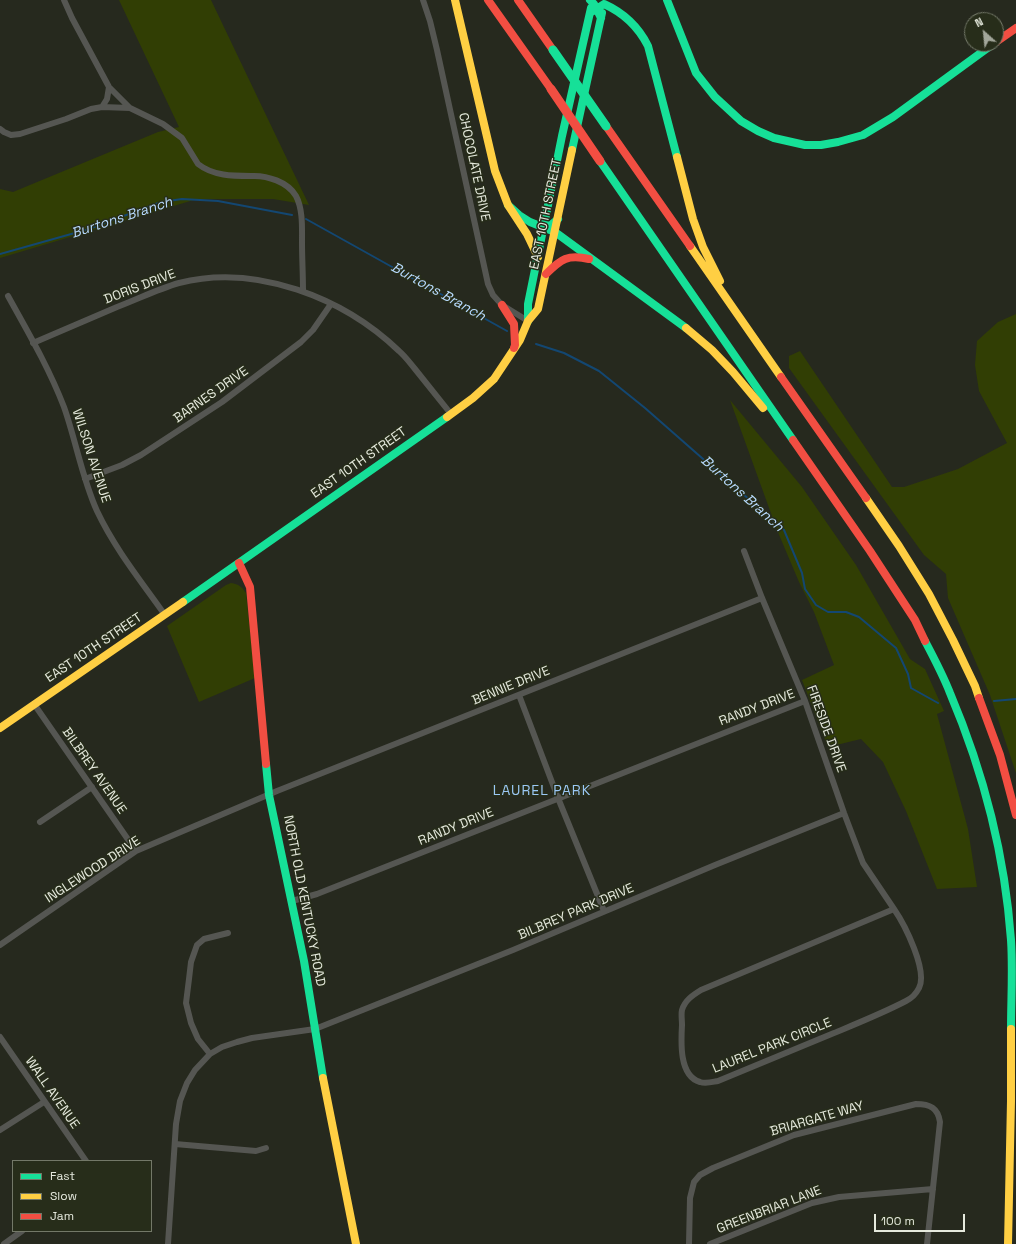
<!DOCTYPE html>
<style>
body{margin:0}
#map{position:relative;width:1016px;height:1244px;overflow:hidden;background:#26291e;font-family:"Space Grotesk",sans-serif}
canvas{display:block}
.legend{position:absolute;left:12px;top:1160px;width:140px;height:72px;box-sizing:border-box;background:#272d1a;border:1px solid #737868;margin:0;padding:5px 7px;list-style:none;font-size:12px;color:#e5e9dd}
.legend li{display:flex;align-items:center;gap:8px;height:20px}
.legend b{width:20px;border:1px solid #737868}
.north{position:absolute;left:964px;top:12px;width:40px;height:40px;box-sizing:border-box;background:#272d1a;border:1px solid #737868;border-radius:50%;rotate:333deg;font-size:11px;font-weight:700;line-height:16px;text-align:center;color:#e5e9dd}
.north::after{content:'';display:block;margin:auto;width:14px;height:18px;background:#a2a69a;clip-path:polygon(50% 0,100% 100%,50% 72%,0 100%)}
.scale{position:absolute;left:874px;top:1214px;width:91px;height:18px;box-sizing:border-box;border:2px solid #e5e9dd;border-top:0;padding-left:5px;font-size:12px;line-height:14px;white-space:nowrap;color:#e5e9dd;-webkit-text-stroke:3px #272d1a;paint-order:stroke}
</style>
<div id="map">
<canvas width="1016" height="1244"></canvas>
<ul class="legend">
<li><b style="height:5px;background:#16e098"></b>Fast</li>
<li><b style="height:5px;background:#ffcf43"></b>Slow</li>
<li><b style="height:5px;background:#f24e42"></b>Jam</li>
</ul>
<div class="north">N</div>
<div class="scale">100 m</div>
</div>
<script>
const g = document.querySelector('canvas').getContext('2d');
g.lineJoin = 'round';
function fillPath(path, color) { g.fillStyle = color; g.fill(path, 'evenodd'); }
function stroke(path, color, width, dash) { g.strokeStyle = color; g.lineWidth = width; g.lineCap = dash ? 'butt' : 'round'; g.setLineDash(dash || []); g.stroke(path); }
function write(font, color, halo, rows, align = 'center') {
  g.font = font + ' "Space Grotesk",sans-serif'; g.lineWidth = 3; g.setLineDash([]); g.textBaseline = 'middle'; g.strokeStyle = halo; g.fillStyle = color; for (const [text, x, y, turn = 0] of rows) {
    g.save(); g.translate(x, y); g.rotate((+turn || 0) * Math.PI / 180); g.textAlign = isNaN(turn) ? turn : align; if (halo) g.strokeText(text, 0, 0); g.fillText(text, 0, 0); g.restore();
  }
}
const green = new Path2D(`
 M119 0H211L309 205 273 199H197L0 258V189L13 192 158 132 179 127Z
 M1016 314V773L990 695 948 598 946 574 924 555 789 368V356L800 351 892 487H904L958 469 1007 443 979 391 975 365 977 341 998 322Z
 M730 400 802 487 856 565 910 659 925 669 944 711 937 714 968 829 977 887 937 889 906 811 883 762 861 739 828 747 802 680 834 665 814 612 799 582 777 530Z
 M231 583C239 584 242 587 246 593L255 678 199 702 167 626 226 585Z`);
const stream = new Path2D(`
 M306 219 507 331
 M0 254 89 229 161 202 182 199 218 201 292 215
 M536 344 564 353 599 371 645 408 784 530 802 573 805 589 816 605 828 612H846L859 617 896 648 908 674 911 688 938 703
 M994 701 1016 699`);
const street = new Path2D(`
 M64 0 72 18 109 87 130 108 163 124 182 138 198 164C213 176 233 176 251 176 267 175 288 182 296 196 303 209 302 228 302 242 302 258 303 274 303 291
 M423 0 430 21 437 50 488 284 493 295 502 305 528 321
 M102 107 107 99 109 87
 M0 129 4 132 11 135 20 134 66 119 91 109 102 107 130 108
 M8 296C28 332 49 368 64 407 76 441 82 478 97 511 115 549 141 581 165 615
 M33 343C61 331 89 319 117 307 138 299 158 289 179 283 256 263 344 298 399 351 405 356 410 363 415 369 427 384 439 399 451 414
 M85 479 122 465 141 455 222 402 301 342 313 330 331 304
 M744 551 762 598 805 701 844 813 863 863 894 909
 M519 695 558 798 604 911
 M34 704 136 851
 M40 822 92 787
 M292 901 317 894 805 701
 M894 909C905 925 928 971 919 988 916 994 912 998 906 1001 883 1013 858 1023 834 1033 795 1049 757 1065 718 1081 712 1082 706 1084 700 1082 679 1076 681 1042 682 1025 682 1020 681 1014 682 1010 685 1000 693 995 701 990Z
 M0 945 136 851 277 791 762 598
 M0 1037 86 1161
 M210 1054 198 1039 191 1023 186 1003 189 979 191 962 197 945 204 939 228 933
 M0 1130 44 1102
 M175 1144 256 1151 266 1148
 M4 1244 22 1231
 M168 1244 176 1124 180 1101 187 1083 195 1070 210 1054 222 1047 237 1042 252 1038 315 1029 513 950 715 865 844 813
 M689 1244 690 1198 694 1182 700 1175 713 1168 794 1135 916 1104C930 1104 938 1108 940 1122L927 1244
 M710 1244 812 1203 839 1197 933 1189`);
const fast = new Path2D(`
 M590 0 594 4 601 18
 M667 0 696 73 715 97 741 121 758 131 774 138 805 145H821L838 142 863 135 893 117 993 44
 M590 13 604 4C624 13 638 26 648 46L677 157
 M572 150 602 13
 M600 161 793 440
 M508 205 519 215 530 222 555 232 686 328
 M544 228 552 224 558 219
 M528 321V304L562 136 591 8
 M183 602 447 417
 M925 641C934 658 943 675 950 693 983 771 1005 856 1011 940 1013 970 1011 1000 1011 1029
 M266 764 269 795 304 961 323 1078`);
const slow = new Path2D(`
 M455 0 495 171 508 205 527 234 538 257
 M677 157 693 219 703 247 720 281
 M690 246 781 377
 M686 328 712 350 733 372 763 408
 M447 417 473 398 494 379 520 340 528 321 538 309 572 150
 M866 498 899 546 929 594 953 640 975 686 979 698
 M0 728 183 602
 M323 1078 356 1244
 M1008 1244 1011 1101V1029`);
const jam = new Path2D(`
 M488 0 551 89
 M518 0 553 50
 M996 42 1016 28
 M606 126 690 246
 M546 274C561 259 568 254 589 259
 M502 305 514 324 515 345 514 348
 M781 377 866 498
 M793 440 870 551 915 620 925 641
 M239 563 250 587 266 764
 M979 698 1000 755 1016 815`);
const fastBridge = new Path2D(`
 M553 50 606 126`);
const jamBridge = new Path2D(`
 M551 89 600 161`);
const streetNames = [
 ["CHOCOLATE DRIVE",474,167,78],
 ["EAST 10TH STREET",546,214,-78],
 ["DORIS DRIVE",140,287,-21],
 ["BARNES DRIVE",211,395,-35],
 ["WILSON AVENUE",91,456,72],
 ["EAST 10TH STREET",359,463,-35],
 ["EAST 10TH STREET",94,648,-34],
 ["BENNIE DRIVE",511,686,-22],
 ["RANDY DRIVE",757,708,-21],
 ["FIRESIDE DRIVE",826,729,70],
 ["BILBREY AVENUE",94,771,55],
 ["RANDY DRIVE",456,827,-22],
 ["INGLEWOOD DRIVE",93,870,-33],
 ["NORTH OLD KENTUCKY ROAD",304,901,79],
 ["BILBREY PARK DRIVE",576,912,-23],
 ["LAUREL PARK CIRCLE",772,1046,-22],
 ["WALL AVENUE",52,1093,55],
 ["BRIARGATE WAY",817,1119,-16],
 ["GREENBRIAR LANE",769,1210,-21]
];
const waterNames = [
 ["Burtons Branch",122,218,-18],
 ["Burtons Branch",438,292,29],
 ["Burtons Branch",742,494,42]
];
const neighbourhoodNames = [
 ["LAUREL PARK",542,791]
];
fillPath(green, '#313e04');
stroke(stream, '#134772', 2);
stroke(street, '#555652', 6);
stroke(fast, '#16e098', 8);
stroke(slow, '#ffcf43', 8);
stroke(jam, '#f24e42', 8);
stroke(fastBridge, '#16e098', 9);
stroke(jamBridge, '#f24e42', 9);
write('13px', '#e5e9dd', '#272d1a', streetNames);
write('italic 14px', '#b8dafe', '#272d1a', waterNames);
g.letterSpacing = '1px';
write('14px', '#9bc7f5', '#272d1a', neighbourhoodNames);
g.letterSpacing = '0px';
</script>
